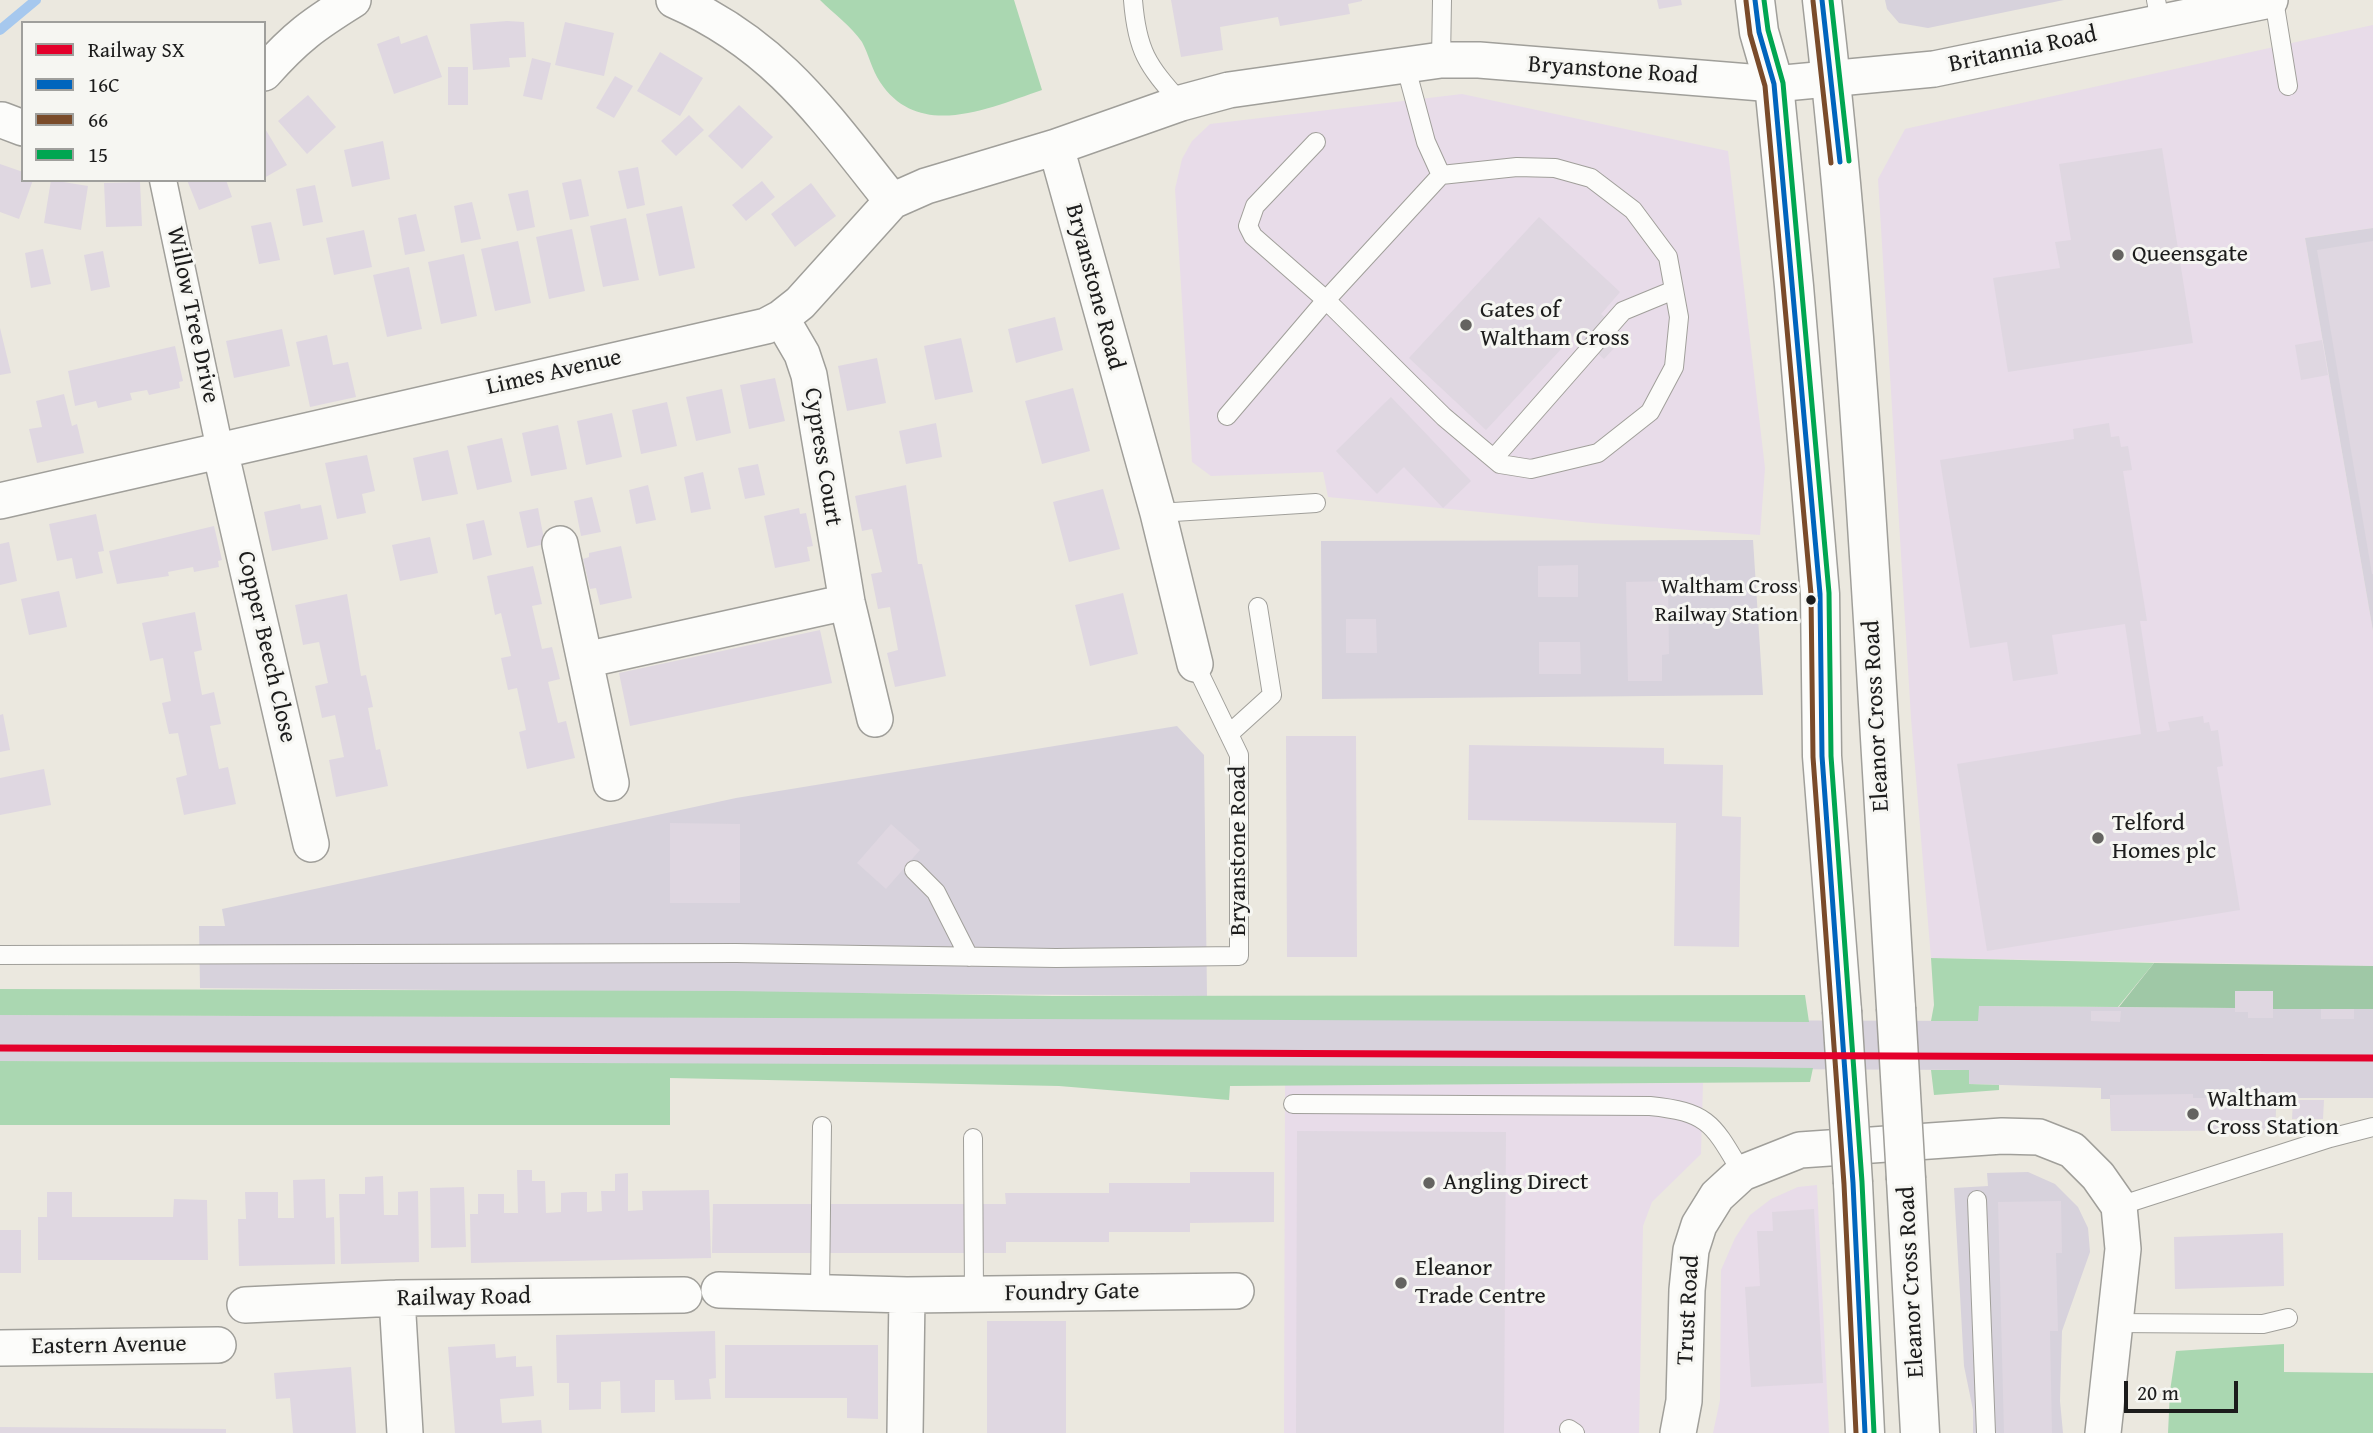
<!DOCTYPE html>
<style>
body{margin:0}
#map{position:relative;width:2373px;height:1433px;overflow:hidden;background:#ebe8df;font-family:"Gentium Book Plus",serif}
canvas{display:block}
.legend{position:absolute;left:21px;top:21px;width:245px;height:161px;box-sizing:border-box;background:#f6f6f2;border:2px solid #9f9f9c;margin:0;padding:9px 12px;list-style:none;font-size:21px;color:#1c1c1c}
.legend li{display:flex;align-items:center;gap:14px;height:35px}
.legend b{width:35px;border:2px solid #9f9f9c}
.scale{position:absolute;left:2124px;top:1381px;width:114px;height:32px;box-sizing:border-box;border:4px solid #1c1c1c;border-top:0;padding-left:9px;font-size:21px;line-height:24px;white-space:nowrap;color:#1c1c1c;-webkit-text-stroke:5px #f6f6f2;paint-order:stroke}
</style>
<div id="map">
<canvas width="2373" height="1433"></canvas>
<ul class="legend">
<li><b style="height:9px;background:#e4002b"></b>Railway SX</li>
<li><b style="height:9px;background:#0065bd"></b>16C</li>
<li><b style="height:9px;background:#7a4b2a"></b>66</li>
<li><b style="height:9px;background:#00a651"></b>15</li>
</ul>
<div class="scale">20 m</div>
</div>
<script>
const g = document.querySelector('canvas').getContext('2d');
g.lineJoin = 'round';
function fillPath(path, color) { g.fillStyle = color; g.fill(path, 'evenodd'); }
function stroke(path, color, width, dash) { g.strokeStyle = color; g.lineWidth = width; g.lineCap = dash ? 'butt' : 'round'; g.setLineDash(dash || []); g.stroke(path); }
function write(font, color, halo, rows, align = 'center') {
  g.font = font + ' "Gentium Book Plus",serif'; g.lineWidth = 6; g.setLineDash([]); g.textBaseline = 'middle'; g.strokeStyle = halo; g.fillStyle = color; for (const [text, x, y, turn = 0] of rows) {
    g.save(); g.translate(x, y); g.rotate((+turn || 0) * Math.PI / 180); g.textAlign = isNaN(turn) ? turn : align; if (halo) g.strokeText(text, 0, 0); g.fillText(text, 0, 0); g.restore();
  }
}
const built = new Path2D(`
 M2373 25V228L2305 238 2373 631V966L1931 958 1911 718 1878 179 1905 129Z
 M1462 94 1728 151 1765 468 1760 535 1592 523 1328 497 1323 472 1211 476 1192 462 1175 189 1182 159 1192 141 1210 124Z
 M1703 1083 1701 1154 1652 1202 1643 1226 1639 1433H1284L1285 1085Z
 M1817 1185 1829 1433H1713L1720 1400 1721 1270 1735 1238 1750 1215 1771 1199 1798 1187Z`);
const industrial = new Path2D(`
 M1885 0H2064L1928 28 1899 23 1887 9Z
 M2373 228V631L2305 238Z
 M1753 540 1763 695 1322 699 1321 541Z
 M1177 726 1204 755 1207 996 200 988 199 926H225L222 909 736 798Z
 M2235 991H2273L2274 1009H2373V1098H2276L2275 1130 2111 1131 2110 1099H2101V1088L1969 1084 1968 1070 0 1061V1015L1978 1021V1006L2235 1008Z
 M2028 1172 2055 1184 2078 1207 2088 1228 2090 1252 2062 1331 2060 1401 2063 1433H1973V1410L1964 1366 1954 1188 1988 1186 1987 1173Z`);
const green = new Path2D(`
 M820 0H1014L1042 90C989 108 919 141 880 82 872 70 869 55 862 42 852 27 833 13 820 0Z
 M1931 958 2154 963 2118 1007 1979 1006 1978 1021H1931L1934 1005Z
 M0 989 734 991 1053 996 1805 995 1809 1022 0 1015Z
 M0 1061 1732 1067 1813 1068 1810 1082 1230 1086 1229 1100 1059 1086 670 1078V1125H0Z
 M1931 1070H1969V1084L1999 1085V1090L1934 1095Z
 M2284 1344V1372L2373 1373V1433H2168L2170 1391 2176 1351Z`);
const forest = new Path2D(`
 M2154 963 2373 966V1009H2273L2272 991H2236L2235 1008 2119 1007Z`);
const stream = new Path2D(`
 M0 30 36 0`);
const building = new Path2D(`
 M1171 0H1362V1L1348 4 1350 14 1280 26 1278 17 1220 27 1223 50 1181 57Z
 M1657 0H1681L1682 5 1659 9Z
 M507 21 524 22 526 57 509 58 510 67 473 70 470 24Z
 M565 22 614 33 604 76 555 65Z
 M427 35 442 77 394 94 377 44 399 36 401 44Z
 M660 52 703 78 680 116 637 91Z
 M532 58 551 63 542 100 523 96Z
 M448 67H468V105H448Z
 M615 76 633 86 614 118 596 108Z
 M308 95 336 127 307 154 278 121Z
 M739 105 773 137 742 169 708 136Z
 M689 115 704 130 676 156 661 141Z
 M264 127 287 165 264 178Z
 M383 141 390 179 352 187 344 150Z
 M2162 148 2193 343 2008 372 1993 278 2060 268 2055 242 2071 240 2059 164Z
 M0 164 23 172V180H33L19 219 0 212Z
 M638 167 645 205 627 209 618 171Z
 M581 179 589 216 570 220 562 183Z
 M51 180 88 186 81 230 44 223Z
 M187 180H226L232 197 199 210Z
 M762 181 775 197 746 221 732 205Z
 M140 182 142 226 106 227 104 183Z
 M811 183 836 216 795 247 771 214Z
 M315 185 323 222 303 226 296 189Z
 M528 190 535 227 517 231 508 194Z
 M472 202 481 239 461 243 454 206Z
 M682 206 695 268 659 276 646 214Z
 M416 214 425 251 405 255 398 218Z
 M1539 217 1620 292 1601 314 1625 336 1604 359 1576 333 1486 430 1409 358Z
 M626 218 639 280 603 287 590 226Z
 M271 222 280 260 259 264 251 226Z
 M572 229 585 291 549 299 536 237Z
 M364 230 372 267 334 275 326 238Z
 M518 241 531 303 495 311 481 249Z
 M2373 241V574H2372L2317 250Z
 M43 249 51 284 31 288 25 253Z
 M103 251 110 287 91 291 84 255Z
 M464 254 477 316 441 324 428 262Z
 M409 267 422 329 387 337 373 275Z
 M1055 317 1063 350 1016 363 1008 329Z
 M0 328 11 373 0 375Z
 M282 329 290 366 234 378 226 341Z
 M327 335 333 365 348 362 356 397 310 407 296 342Z
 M961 338 973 392 935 400 924 346Z
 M2322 340 2328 375 2301 380 2295 345Z
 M175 346 183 381 179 382 180 388 149 395 147 390 130 393 132 400 98 408 96 401 75 406 68 371Z
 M877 358 886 403 847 411 838 366Z
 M775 378 785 421 749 429 740 385Z
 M1073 388 1090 451 1042 464 1025 401Z
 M722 389 731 433 696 441 686 397Z
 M64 394 72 426 77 424 84 453 37 463 29 429 42 427 36 401Z
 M1391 397 1471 481 1443 508 1404 467 1377 494 1336 451Z
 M667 402 677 446 641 454 632 410Z
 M612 413 622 457 586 465 577 421Z
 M936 423 942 457 906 464 899 431Z
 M2109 423 2111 437 2119 436 2121 447 2128 446 2132 470 2123 471 2147 621H2140L2157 732 2170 730 2168 722 2203 716 2204 723 2209 722 2211 731 2218 730 2223 766 2217 767 2240 910 1987 951 1957 764 2141 734 2125 624 2052 635 2058 674 2013 681 2007 642 1970 648 1940 460 2074 439 2073 429Z
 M558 425 567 469 531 476 522 433Z
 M502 438 512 482 477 490 467 446Z
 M448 450 458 494 422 501 413 458Z
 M367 455 375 491 362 494 366 513 337 519 325 463Z
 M758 464 765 495 745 499 738 468Z
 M703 472 711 509 691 513 684 477Z
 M648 485 656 520 636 524 629 490Z
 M906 485 918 564H922L946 676 895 687 887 653 898 650 890 607 878 609 871 574 882 572 872 529 862 531 855 496Z
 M1103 489 1120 549 1069 562 1053 502Z
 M592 497 601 532 581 536 574 501Z
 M300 504 301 509 321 505 328 539 272 551 264 512Z
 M538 508 545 544 527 548 519 512Z
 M799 508 800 514 806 513 813 546 807 547 810 561 775 568 764 516Z
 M96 514 104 551 98 552 103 573 76 579 72 558 57 561 49 524Z
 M484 520 492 555 473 560 466 524Z
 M214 526 222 560 218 561 219 567 194 572 193 567 168 572 169 576 117 584 109 551Z
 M430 537 438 573 400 581 392 545Z
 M9 542 17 581 0 585V544Z
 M621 546 632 598 600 605 596 588 590 589 583 559 589 557V553Z
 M1578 565V597H1538V566Z
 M533 566 542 604 532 606 542 649 552 647 560 679 548 682 558 723 566 721 575 758 527 769 519 732 526 730 517 688 508 690 501 658 511 656 501 613 495 615 487 576Z
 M1668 581 1669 654 1662 655V681H1628L1626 582Z
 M59 591 67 627 29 635 21 599Z
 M1123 593 1138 654 1090 666 1075 605Z
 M347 594 361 676 366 675 373 707 368 708 376 750 380 749 388 786 336 797 329 760 344 757 335 715 322 718 315 686 328 683 319 642 303 645 295 605Z
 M195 612 202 650 194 652 202 695 214 692 221 724 210 726 219 769 228 767 236 804 184 815 176 778 187 775 178 733 169 734 162 703 171 701 163 658 150 661 142 623Z
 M1346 619H1376L1377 653H1346Z
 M820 630 832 683 630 726 619 673Z
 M1539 642H1580L1581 674H1539Z
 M3 714 10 750 0 752V715Z
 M1286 736H1356L1357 957H1287Z
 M1469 745 1664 748V764L1723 765 1722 816 1741 817 1739 947 1674 946 1676 823 1468 820Z
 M44 769 51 805 0 815V778Z
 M670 823 740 824V903H670Z
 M891 824 920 850 886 889 857 863Z
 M2235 991H2273V1018H2248V1012H2235Z
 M2321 1009H2354V1019H2321Z
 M2091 1011H2121L2120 1022 2091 1021Z
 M2193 1094V1098H2275L2276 1130 2111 1131 2110 1095Z
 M2293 1100H2324L2323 1119H2292Z
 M1297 1131 1506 1132 1504 1433H1296Z
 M517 1170H532V1181H545L546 1213 561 1212V1193L573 1192H587V1212L602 1211 601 1191H615V1174L628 1173V1211L643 1210 642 1191 709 1190 711 1258 471 1263 470 1214H478V1194H504V1213H518Z
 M1190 1172H1274V1222L1190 1223V1232H1109V1242H1006V1253H712L713 1204H1006L1005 1193H1109V1183H1190Z
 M383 1176 384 1215H398V1192L418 1191 419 1262 341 1264 339 1194H365V1177Z
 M325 1179 326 1218 334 1217 335 1264 239 1266 238 1219H246L245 1192H278V1218H294L293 1180Z
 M464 1187 466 1247 431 1248 430 1188Z
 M47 1192H72V1217H173L174 1199 207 1200 208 1260H38V1217H47Z
 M2061 1201 2062 1253H2056L2058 1331H2050L2052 1433H2004L1998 1202Z
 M1814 1209 1823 1383 1751 1387 1745 1287 1760 1286 1757 1231H1773L1772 1212Z
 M0 1230H21V1273H0Z
 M2283 1233 2284 1286 2175 1289 2174 1237Z
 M987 1321H1066V1433H987Z
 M715 1331 716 1378 709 1379 711 1399 675 1400 674 1380H655V1412L621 1413 620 1381 601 1382V1409L569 1410V1383H557L556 1335Z
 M495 1344 496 1358 516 1356V1367L532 1366 534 1396 500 1399 502 1423 541 1420 542 1433H455L448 1347Z
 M725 1345H878V1419L847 1418V1398H725Z
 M351 1367 356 1433H293L290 1398 276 1399 274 1373Z
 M0 1427 226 1429V1433H0Z`);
const service = new Path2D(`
 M1133 0C1137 51 1147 65 1181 103
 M2156 0 2160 21
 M2274 0 2288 86
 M1441 60 1442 0
 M1405 64 1426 142 1441 175 1517 167 1555 168 1591 178 1633 210 1668 257 1679 317 1674 367 1650 412 1598 453 1531 469 1500 464 1444 417 1326 300 1441 175
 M1227 416 1326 300 1253 236 1248 226 1255 206 1316 142
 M1494 458 1623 311 1674 290
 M1158 513 1316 503
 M1229 734 1272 695 1258 607
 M914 870 936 892 969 957
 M0 955 736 953 1056 958 1239 956V755L1195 664
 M1293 1104 1650 1106C1709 1112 1713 1124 1742 1173
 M973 1138 974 1294
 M1977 1200 1986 1433
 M2119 1206 2330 1138 2373 1127
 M820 1292 822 1126
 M2113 1323 2263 1324 2288 1318
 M1569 1429 1575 1433`);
const pedestrian = new Path2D(`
 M163 180 220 450`);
const minor = new Path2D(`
 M674 0C777 45 824 116 892 201
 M264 73C296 37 313 25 353 0
 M2 120 23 128
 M781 318 802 354 809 375 847 602 875 719
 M220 450 311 844
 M0 501 766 326 781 318 800 303 892 201 926 186 1056 147
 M560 544 611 783
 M585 660 847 602
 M1195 664 1158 513 1056 147 1181 103 1229 90 1441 60H1479L1774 84 1934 69 2270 0
 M719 1290 907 1295 1236 1291
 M397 1298 405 1433
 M245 1305 397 1298 684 1295
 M0 1348 218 1345
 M905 1433 907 1295
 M1678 1433 1684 1401 1687 1290 1691 1250 1699 1225 1717 1196 1742 1173 1800 1150 2002 1136 2039 1137 2072 1150 2098 1176 2119 1206 2123 1249 2103 1433`);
const primary = new Path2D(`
 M1755 0 1759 32 1774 84 1794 286 1820 594 1822 756 1842 1011
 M1822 0C1861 335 1875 672 1896 1008
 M1906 1179 1920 1433
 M1853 1183 1865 1433`);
const primaryBridge = new Path2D(`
 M1896 1008 1906 1179
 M1842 1011 1853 1183`);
const bus1 = new Path2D(`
 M1755 0 1759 32 1774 84 1820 594 1822 756 1853 1183 1865 1433
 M1822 0 1840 162`);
const bus2 = new Path2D(`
 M1746 1 1750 34 1765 86 1811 594 1813 757 1844 1184 1856 1433
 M1813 1 1831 163`);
const bus3 = new Path2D(`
 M1764 0 1768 30 1783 83 1829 593 1831 756 1862 1182 1874 1433
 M1831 0 1849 161`);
const rail1 = new Path2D(`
 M0 1048 2373 1058`);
const markers = [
 [2118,255,7,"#646360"],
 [1466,325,7,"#646360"],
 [1811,600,6,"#1c1c1c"],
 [2098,838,7,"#646360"],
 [2193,1114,7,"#646360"],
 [1429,1183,7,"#646360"],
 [1401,1283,7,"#646360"]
];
const busNames = [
 ["Waltham Cross",1798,587],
 ["Railway Station",1798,615]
];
const streetNames = [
 ["Britannia Road",2023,50,-12],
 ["Bryanstone Road",1613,71,4],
 ["Bryanstone Road",1094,287,75],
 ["Willow Tree Drive",192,315,78],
 ["Limes Avenue",554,373,-13],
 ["Cypress Court",822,457,81],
 ["Copper Beech Close",266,647,77],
 ["Eleanor Cross Road",1877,716,-93],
 ["Bryanstone Road",1239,851,-90],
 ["Eleanor Cross Road",1912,1282,-93],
 ["Foundry Gate",1072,1293,-1],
 ["Railway Road",464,1298,-1],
 ["Trust Road",1689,1310,-87],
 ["Eastern Avenue",109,1346,-1]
];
const poiNames = [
 ["Queensgate",2132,255],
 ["Gates of",1480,311],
 ["Waltham Cross",1480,339],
 ["Telford",2112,824],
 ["Homes plc",2112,852],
 ["Waltham",2207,1100],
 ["Cross Station",2207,1128],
 ["Angling Direct",1443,1183],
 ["Eleanor",1415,1269],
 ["Trade Centre",1415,1297]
];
fillPath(built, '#e8dce9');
fillPath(industrial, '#d7d2dc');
fillPath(green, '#aad7b1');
fillPath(forest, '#9fc8a6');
stroke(stream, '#a6c8ee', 10);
fillPath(building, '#dfd7e1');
stroke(service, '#a09f9a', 20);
stroke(pedestrian, '#a09f9a', 29);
stroke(minor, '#a09f9a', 38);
stroke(primary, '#a09f9a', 41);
stroke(service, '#fcfcfa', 18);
stroke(pedestrian, '#fcfcfa', 26);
stroke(minor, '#fcfcfa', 35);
stroke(primary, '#fcfcfa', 38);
stroke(primaryBridge, '#a09f9a', 41, []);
stroke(primaryBridge, '#fcfcfa', 38);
stroke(bus1, '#0065bd', 5);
stroke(bus2, '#7a4b2a', 5);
stroke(bus3, '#00a651', 5);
stroke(rail1, '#e4002b', 7);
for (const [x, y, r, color] of markers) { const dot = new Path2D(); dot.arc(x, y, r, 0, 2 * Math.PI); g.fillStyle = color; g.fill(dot); stroke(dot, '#f6f6f2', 2.5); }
write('22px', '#1c1c1c', '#f6f6f2', busNames, 'right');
write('24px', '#1c1c1c', '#f6f6f2', streetNames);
write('24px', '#1c1c1c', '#f6f6f2', poiNames, 'left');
</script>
